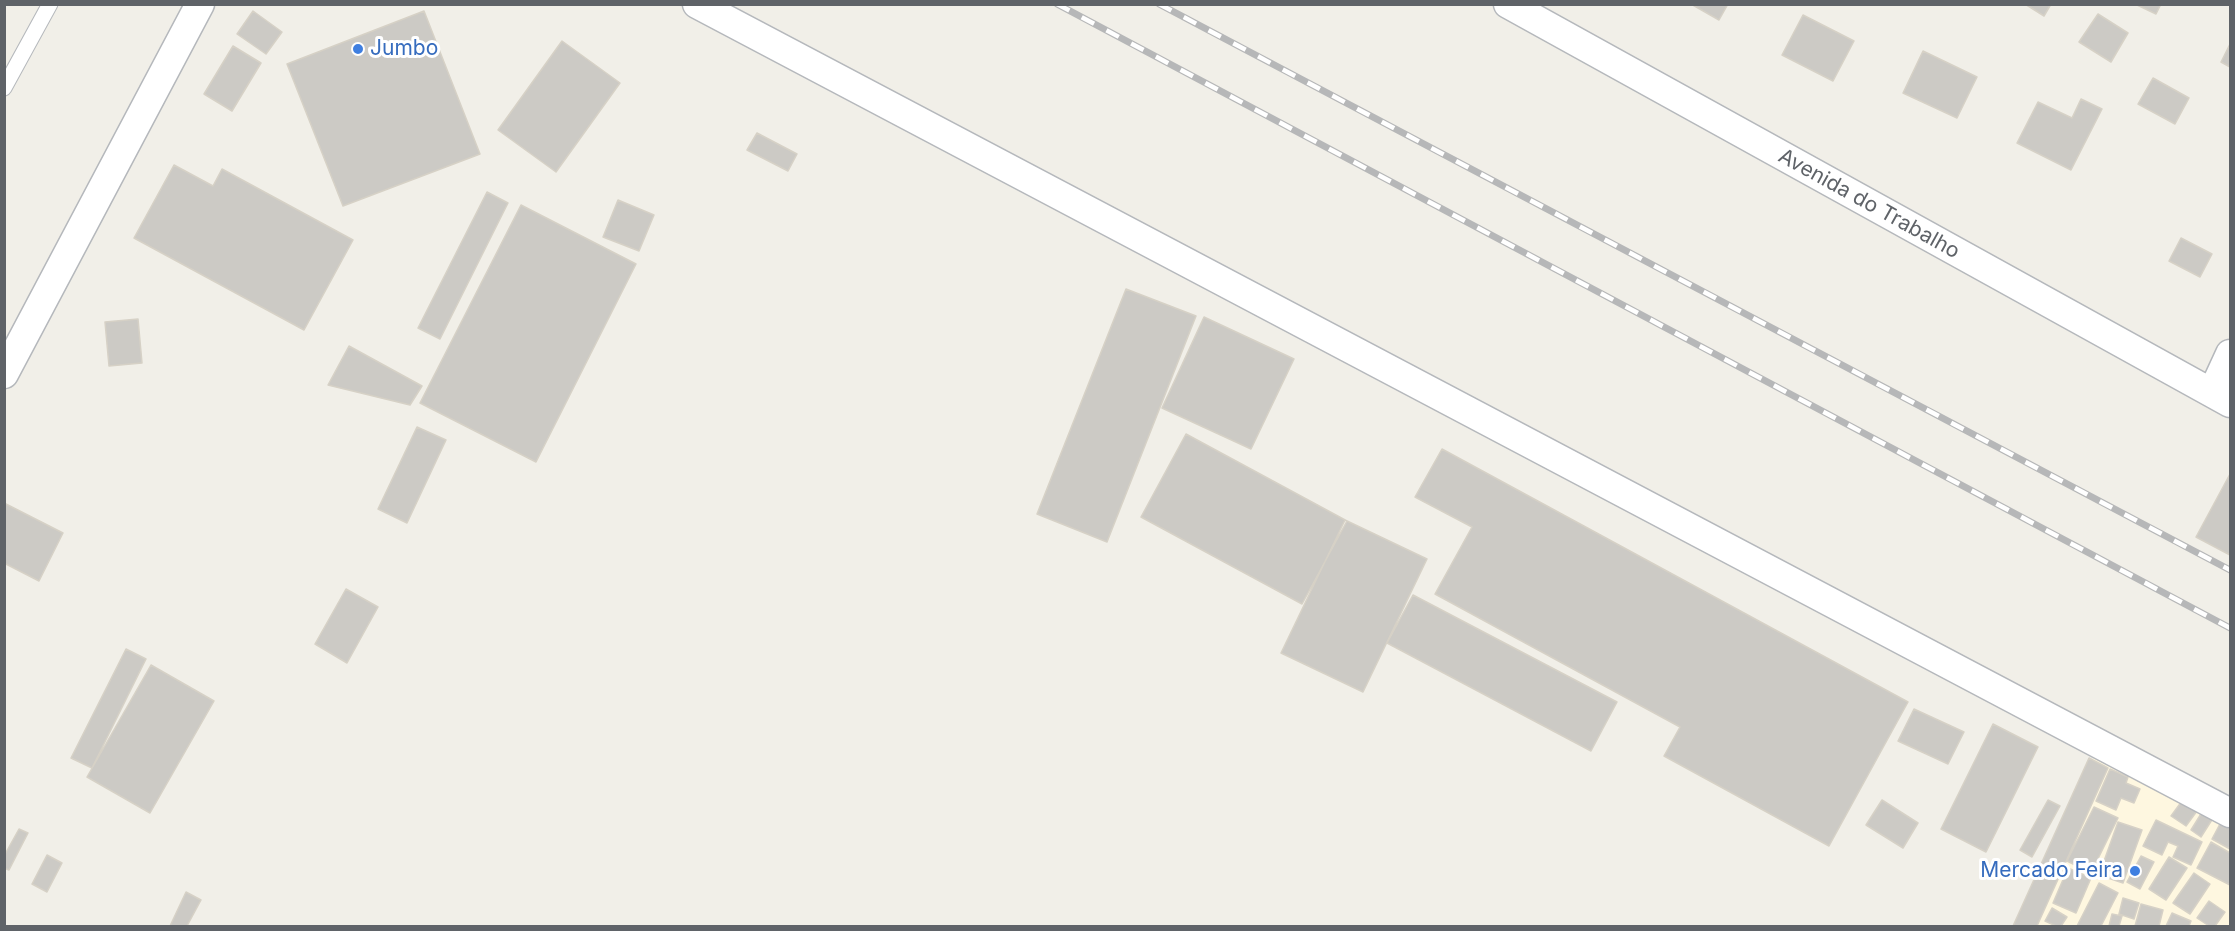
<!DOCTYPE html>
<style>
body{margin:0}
#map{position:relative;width:2235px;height:931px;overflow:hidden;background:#f1efe8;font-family:Inter,sans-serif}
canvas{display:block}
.frame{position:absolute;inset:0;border:6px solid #5f6368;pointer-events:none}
</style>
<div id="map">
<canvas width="2235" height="931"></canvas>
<div class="frame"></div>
</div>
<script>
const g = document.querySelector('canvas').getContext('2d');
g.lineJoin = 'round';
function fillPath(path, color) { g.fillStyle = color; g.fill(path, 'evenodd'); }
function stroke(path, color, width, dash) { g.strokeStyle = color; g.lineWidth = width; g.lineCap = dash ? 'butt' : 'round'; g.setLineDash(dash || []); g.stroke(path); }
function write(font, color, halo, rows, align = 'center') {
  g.font = font + ' Inter,sans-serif'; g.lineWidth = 6; g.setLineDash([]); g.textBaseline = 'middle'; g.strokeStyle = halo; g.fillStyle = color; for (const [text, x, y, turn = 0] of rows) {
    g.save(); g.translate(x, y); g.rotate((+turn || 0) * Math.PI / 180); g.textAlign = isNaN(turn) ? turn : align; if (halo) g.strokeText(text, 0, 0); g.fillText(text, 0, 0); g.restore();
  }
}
const commercial = new Path2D(`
 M2099 746 2230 816V926H2013Z`);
const building = new Path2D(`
 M1691 4H1728L1719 20Z
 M2025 4H2051L2044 16Z
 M2135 4H2161L2156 14Z
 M253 11 282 32 266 54 237 34Z
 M424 11 480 154 343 206 287 64Z
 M2098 14 2128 33 2111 62 2079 42Z
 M1803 15 1854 41 1833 81 1782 55Z
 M562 41 620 83 556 172 498 130Z
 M2230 44V67L2221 62Z
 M233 46 261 63 232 111 204 94Z
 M1923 51 1977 77 1957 118 1903 93Z
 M2153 78 2189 98 2175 124 2138 104Z
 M2081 99 2102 109 2071 170 2017 143 2038 102 2072 118Z
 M757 133 797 154 788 171 747 150Z
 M174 165 213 186 222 169 353 240 304 330 134 238Z
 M487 192 508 203 440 339 418 328Z
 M618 200 654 215 639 251 603 237Z
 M521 205 636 264 536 462 420 403Z
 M2181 238 2212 254 2200 277 2169 261Z
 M1126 289 1196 316 1107 542 1037 514Z
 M1204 317 1294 359 1251 449 1162 408Z
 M138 319 142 363 109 366 105 322Z
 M349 346 422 386 410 405 328 385Z
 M417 427 446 440 407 523 378 509Z
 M1186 434 1347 521 1302 604 1141 517Z
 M1442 449 1908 702 1829 846 1664 756 1680 727 1435 594 1472 527 1415 497Z
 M2230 474V555L2196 537Z
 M4 503 63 533 39 581 4 563Z
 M1345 520 1427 559 1363 692 1281 653Z
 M346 589 378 607 347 663 315 644Z
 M1413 595 1617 702 1591 751 1387 643Z
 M126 649 146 659 92 768 71 758Z
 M151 665 214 701 150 813 87 777Z
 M1914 709 1964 732 1948 764 1898 741Z
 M1993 724 2038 747 1986 852 1941 829Z
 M2089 758 2108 768 2037 926H2013Z
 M2110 769 2128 777 2126 783 2140 789 2134 803 2121 798 2116 810 2096 801Z
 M1882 800 1918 823 1903 848 1866 825Z
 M2048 800 2060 806 2032 857 2020 850Z
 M2182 801 2197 811 2186 826 2171 816Z
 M2094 807 2118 818 2091 873 2067 861Z
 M2204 809 2215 815 2201 837 2191 830Z
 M2156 820 2202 842 2191 865 2173 857 2178 846 2168 842 2162 855 2143 846Z
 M2118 822 2142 830 2123 883 2099 875Z
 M2221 822 2230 827V849L2212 839Z
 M19 829 28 833 9 870 4 868V856Z
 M2211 842 2230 853V885L2197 868Z
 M47 855 62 863 47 892 32 884Z
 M2141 856 2154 862 2140 889 2127 882Z
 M2169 857 2187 868 2166 900 2149 889Z
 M2068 868 2091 878 2076 913 2053 903Z
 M2194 873 2210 884 2190 914 2173 903Z
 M2099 883 2118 893 2101 926H2077Z
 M186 892 201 900 187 926H170Z
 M2123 898 2139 903 2134 919 2119 914Z
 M2209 901 2225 912 2215 926H2209L2197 918Z
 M2141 904 2163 910 2159 926H2135Z
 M2052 908 2067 917 2061 926H2056L2045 921Z
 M2172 913 2191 921 2189 926H2166Z
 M2112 914 2122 916 2119 926H2109Z`);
const lane = new Path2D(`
 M4 88 50 4`);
const street = new Path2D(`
 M697 4 2230 813
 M1508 4 2230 403
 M4 374 200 4
 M2212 393 2230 354`);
const rail = new Path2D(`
 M1057 4 2230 628
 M1159 4 2230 570`);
const markers = [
 [358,49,6,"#3f7fe0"],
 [2135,871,6,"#3f7fe0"]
];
const shopNames = [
 ["Jumbo",370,49],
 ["Mercado Feira",2123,871,"right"]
];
const streetNames = [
 ["Avenida do Trabalho",1869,204,29]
];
fillPath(commercial, '#fef7e0');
fillPath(building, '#cccac5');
stroke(building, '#d6d1c6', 1.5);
stroke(lane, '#b5b8bc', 17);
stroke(street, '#b5b8bc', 31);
stroke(lane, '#fff', 15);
stroke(street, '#fff', 28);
stroke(rail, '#b6b7b8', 7);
stroke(rail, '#fff', 4.5, [14]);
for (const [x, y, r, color] of markers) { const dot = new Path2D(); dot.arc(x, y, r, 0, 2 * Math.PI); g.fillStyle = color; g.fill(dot); stroke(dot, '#fff', 2); }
write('21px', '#366cbe', '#fff', shopNames, 'left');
write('21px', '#5f6368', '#fff', streetNames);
</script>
